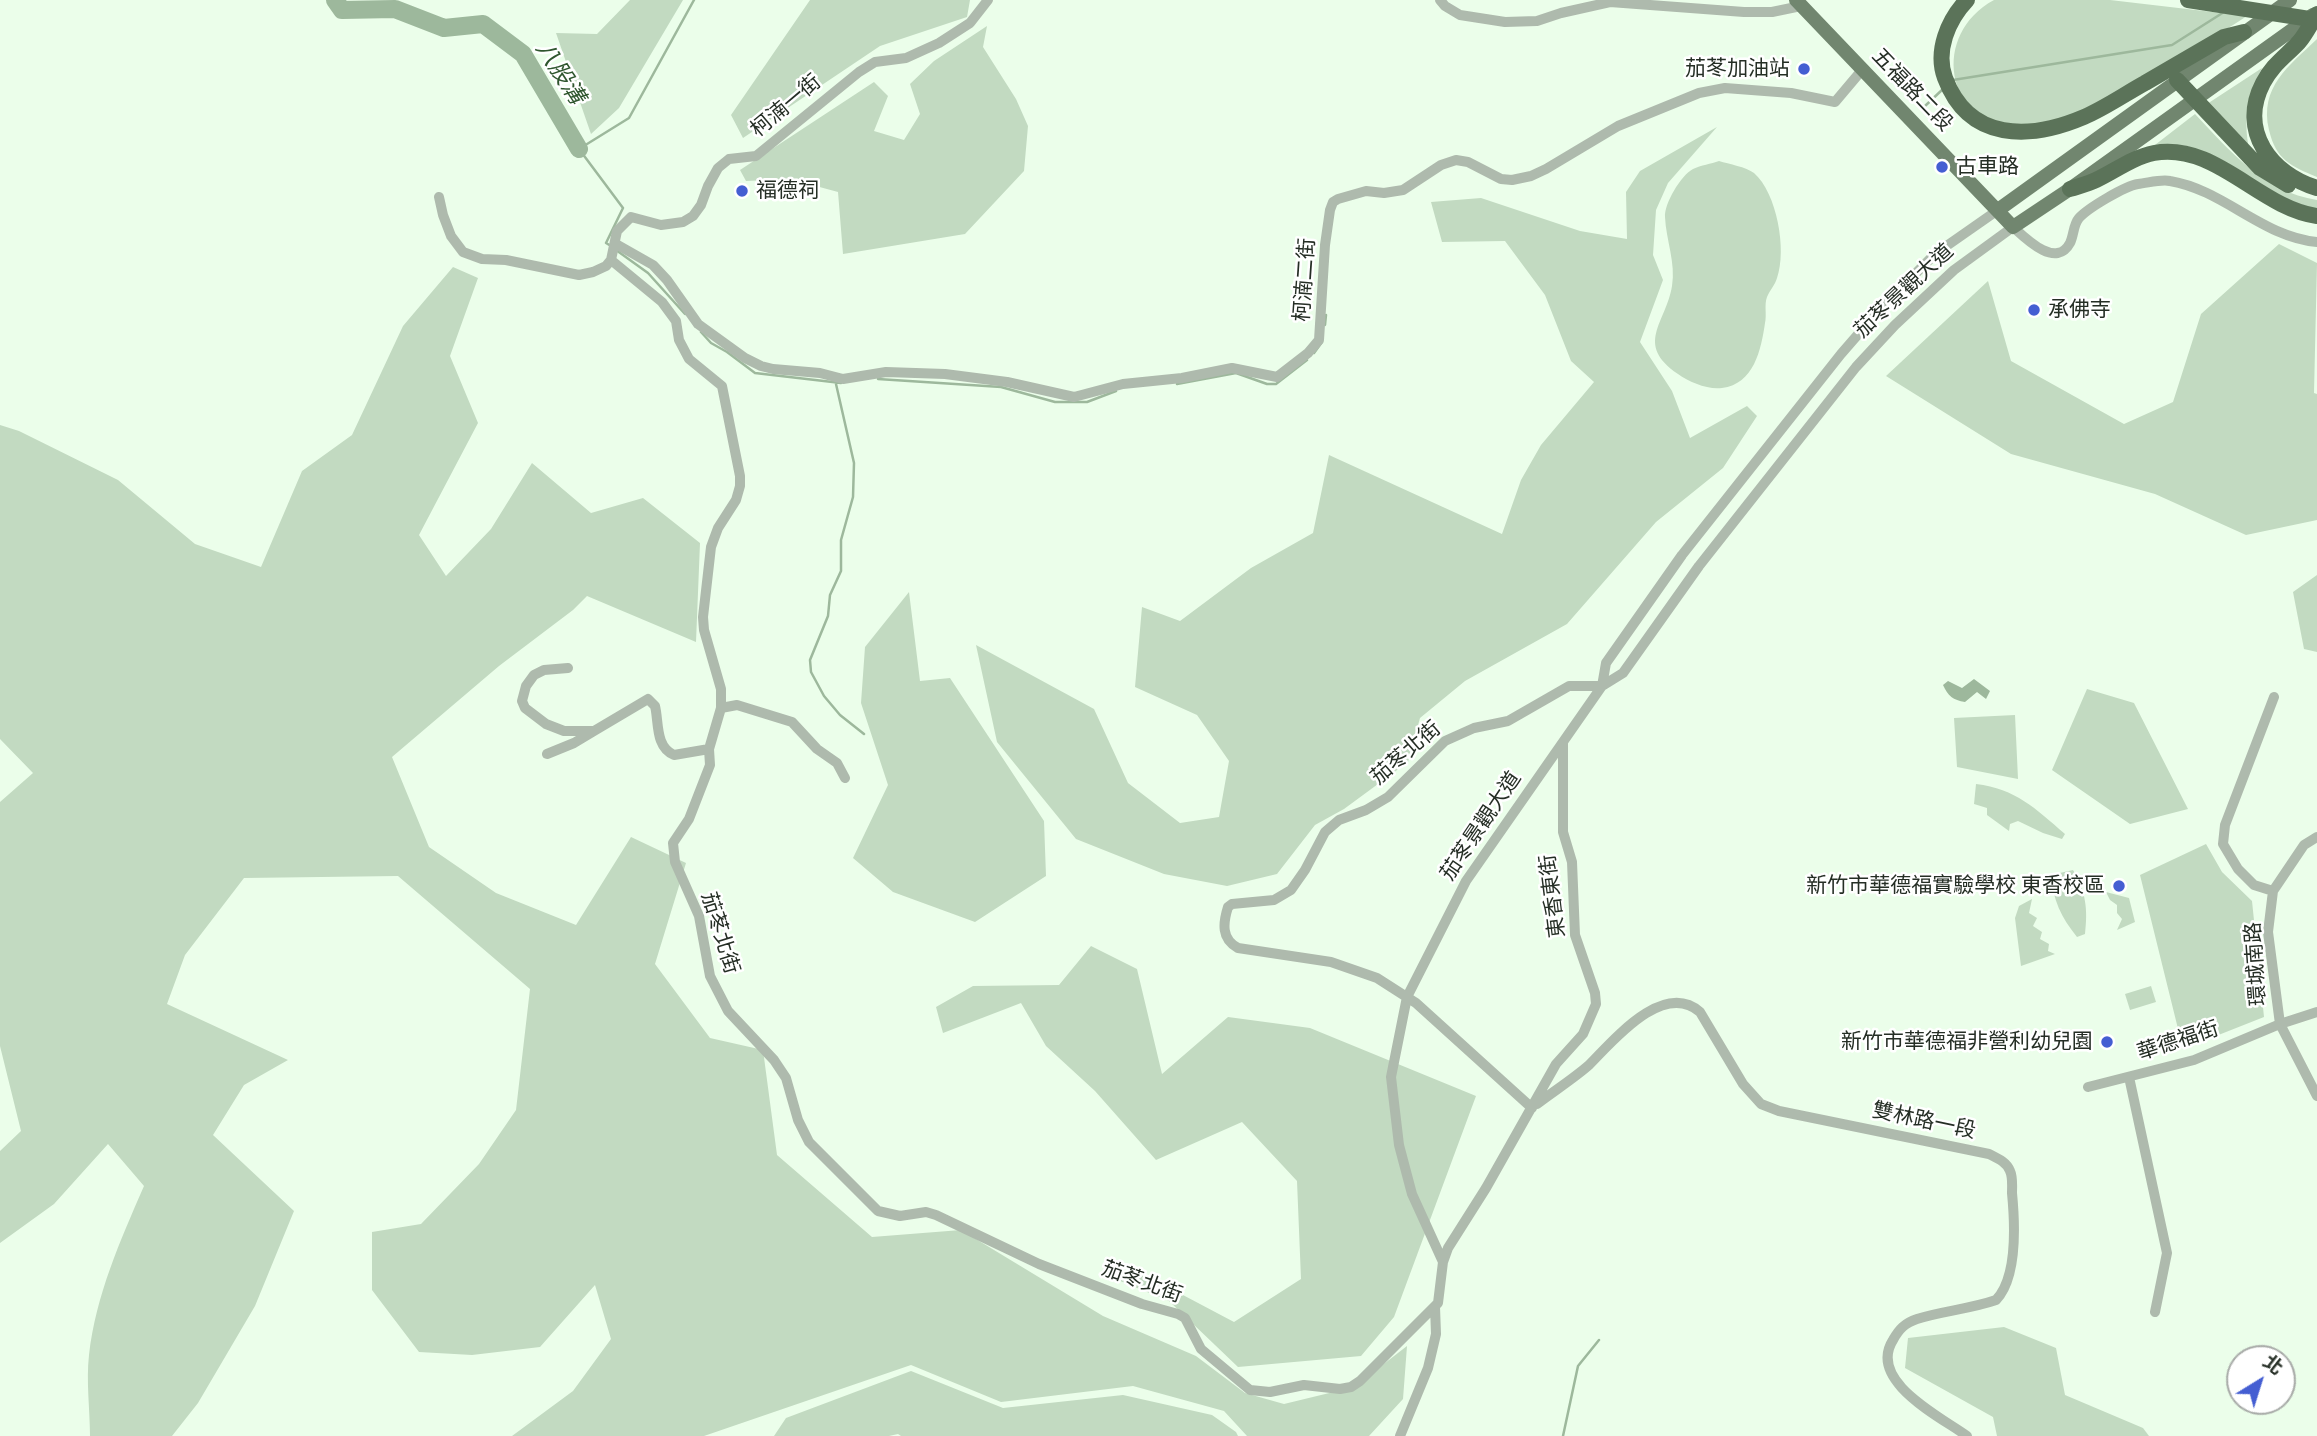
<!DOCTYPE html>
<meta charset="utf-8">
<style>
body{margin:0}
#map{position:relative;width:2317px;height:1436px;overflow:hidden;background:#ebfeea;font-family:Cabin,"Noto Sans TC",sans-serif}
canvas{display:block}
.north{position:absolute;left:2226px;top:1345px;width:70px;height:70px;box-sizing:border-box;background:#fff;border:2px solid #a8aba8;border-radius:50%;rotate:38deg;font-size:19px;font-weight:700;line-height:28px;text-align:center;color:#252e25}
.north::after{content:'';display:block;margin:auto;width:24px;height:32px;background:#445ed2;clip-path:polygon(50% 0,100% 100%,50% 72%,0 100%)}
</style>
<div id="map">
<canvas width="2317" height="1436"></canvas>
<div class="north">北</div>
</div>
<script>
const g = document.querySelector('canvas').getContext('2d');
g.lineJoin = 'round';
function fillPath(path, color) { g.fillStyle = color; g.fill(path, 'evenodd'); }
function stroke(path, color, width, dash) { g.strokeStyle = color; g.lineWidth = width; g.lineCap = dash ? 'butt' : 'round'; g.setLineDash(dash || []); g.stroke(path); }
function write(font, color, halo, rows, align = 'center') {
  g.font = font + ' Cabin,"Noto Sans TC",sans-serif'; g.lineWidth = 5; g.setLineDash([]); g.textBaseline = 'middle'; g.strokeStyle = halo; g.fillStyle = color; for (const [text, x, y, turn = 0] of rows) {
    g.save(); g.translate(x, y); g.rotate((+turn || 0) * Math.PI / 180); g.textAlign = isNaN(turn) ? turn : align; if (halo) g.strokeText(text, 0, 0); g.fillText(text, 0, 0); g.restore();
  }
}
const green = new Path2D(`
 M630 0H683L619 108 591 134 556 33 597 34Z
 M810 0H970L967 17 880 46 743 138 731 115Z
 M1994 0H2110L2247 16C2211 40 2174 60 2137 81 2119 92 2100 105 2081 113 2064 120 2043 124 2024 125 1945 130 1929 35 1994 0Z
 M987 26 983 47 1016 99 1028 126 1024 171 965 234 843 254 838 192 790 179 746 181 740 170 874 82 888 96 874 131 904 140 920 114 910 84 934 61Z
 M2317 39V177C2291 166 2276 160 2269 130 2259 87 2289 66 2317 39Z
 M2262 68C2247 98 2242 124 2251 156L2207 104Z
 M2195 114C2230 151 2264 192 2317 200V209L2285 200 2222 160 2187 146 2169 144 2151 148Z
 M1717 127 1668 183 1656 210 1653 255 1663 280 1640 342 1672 391 1690 438 1747 406 1757 416 1723 468 1656 522 1567 624 1465 681 1420 718 1408 762 1344 809 1315 825 1277 874 1227 886 1164 874 1076 839 997 742 976 645 1094 709 1128 783 1180 823 1219 817 1229 761 1197 715 1135 687 1142 607 1180 621 1251 568 1313 533 1329 455 1502 534 1521 480 1541 445 1594 382 1571 361 1545 295 1505 241 1442 242 1431 202 1481 198 1580 231 1627 239 1626 192 1640 171Z
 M1719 161C1729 164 1746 167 1754 173 1777 193 1787 250 1777 278 1775 285 1770 290 1767 297 1764 305 1767 315 1765 323 1761 350 1754 384 1722 388 1708 390 1689 382 1678 374 1634 344 1666 323 1672 286 1676 263 1666 240 1665 217 1664 204 1681 175 1693 169 1701 165 1711 164 1719 161Z
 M2279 244 2317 263 2314 393 2317 394V520L2246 535 2155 494 2011 454 1886 376 1988 281 2011 361 2124 424 2173 402 2201 314Z
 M453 267 478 278 450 356 478 423 419 535 446 576 491 529 532 463 591 513 643 498 700 543 696 642 587 596 573 610 499 666 392 757 429 847 496 893 576 925 631 837 686 863 655 964 710 1038 763 1050 777 1155 872 1237 961 1230 1103 1316 1196 1356 1245 1393 1284 1404 1354 1387 1407 1346 1403 1399 1369 1436H1247L1224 1411 1133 1386 1001 1402 911 1365 704 1436H512L573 1391 611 1339 595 1285 540 1347 472 1355 419 1352 372 1290V1232L421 1224 479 1164 516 1110 530 989 398 876 244 878 185 955 167 1004 288 1060 244 1085 213 1135 294 1211 255 1306 198 1403 172 1436H90C90 1410 86 1381 89 1355 96 1295 120 1241 144 1186L108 1144 54 1204 0 1243V1151L21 1131 0 1046V802L33 773 0 739V425L19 431 118 480 195 544 261 567 302 471 352 435 403 326Z
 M2317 575V652L2304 649 2293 592Z
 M909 592 920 681 950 678 1044 821 1046 876 975 922 893 892 853 858 888 785 861 703 865 647Z
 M2087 689 2134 703 2188 809 2130 824 2052 770Z
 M2015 715 2018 779 1957 767 1954 718Z
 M1976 784C2016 789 2035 808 2065 834L2062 839 2043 833 2018 821 2010 824 2009 831 1987 815V808L1974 804Z
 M2206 844 2222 872 2252 901 2264 1017 2183 1049 2140 875Z
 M2073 870C2086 892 2088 909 2085 934L2077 937C2061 917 2053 900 2051 875Z
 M2106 892 2129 898 2135 922 2117 930 2122 919 2117 913V905L2110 900Z
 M2032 899 2029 913 2037 918 2033 926 2042 932 2040 939 2049 944 2048 951 2055 954 2021 966 2015 918 2019 906Z
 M1091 946 1137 969 1162 1074 1228 1017 1310 1028 1476 1096 1394 1317 1361 1356 1238 1367 1169 1301 1108 1276 1109 1270 1114 1268 1147 1276 1234 1322 1301 1279 1297 1181 1242 1122 1156 1160 1095 1091 1046 1046 1021 1003 943 1033 936 1007 973 986 1059 985Z
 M2151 986 2156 1002 2130 1010 2125 994Z
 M2004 1327 2056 1348 2065 1395 2143 1428 2149 1436H1997L1993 1417 1905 1368 1908 1338Z
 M911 1371 1003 1408 1123 1395 1212 1415 1236 1432 1238 1436H901L898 1434 889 1436H774L786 1418Z`);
const water = new Path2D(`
 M1974 679 1990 691 1986 699 1977 692 1965 702C1953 700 1948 696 1943 685L1948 681 1962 688Z`);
const stream = new Path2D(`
 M1953 80 2172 45 2224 12
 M1925 106 1943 89
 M611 246 606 243 623 208 579 149 629 118 694 0
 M616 250 648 273 685 314
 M1325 325 1326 315
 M701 332 711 343 727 352 755 373 841 383
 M1314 353 1322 342
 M878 379 1001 387 1055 402H1087L1116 391
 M836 384 854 463 853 497 841 540V571L830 595 828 616 810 660 811 672 824 696 840 715 864 734
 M1177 384 1236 373 1267 384H1276L1307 360
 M1563 1436 1578 1366 1599 1340`);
const river = new Path2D(`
 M335 0 342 10 395 9 444 28 483 24 523 54 579 149`);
const minor = new Path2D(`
 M1440 0 1445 6 1460 15 1505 22 1537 21 1561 13 1610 2 1744 12H1772L1801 6
 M439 197 443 215 451 236 463 252 482 259 506 260 579 275 593 272 606 266 611 260 617 231 631 217 661 225 683 222 693 216 701 205 708 186 718 168 729 159 756 156 859 72 875 62 906 58 939 43 970 23 988 0
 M616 244 653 265 667 280 698 324 745 358 761 366 773 369 820 373 843 379 886 372 945 374 1007 382 1074 397 1123 384 1182 378 1232 368 1277 377 1308 353 1319 340 1325 245 1330 210 1333 202 1338 199 1366 191 1384 193 1403 190 1441 165 1456 160 1468 162 1501 179 1512 180 1531 176 1546 169 1618 126 1699 93 1725 88 1791 93 1835 102 1862 70
 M611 260 662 302 676 321 679 340 689 359 722 386 740 476V486L736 500 718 528 711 547 703 617 704 630 721 689V708L709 749 710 765 689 819 673 843 675 862 699 916 710 976 728 1011 774 1060 786 1078 798 1120 809 1142 878 1211 900 1216 926 1212 936 1215 1039 1264 1142 1304 1178 1314 1185 1318 1201 1349 1250 1390 1270 1392 1304 1385 1340 1389 1351 1387 1360 1381 1438 1303 1443 1262 1448 1248 1486 1188 1556 1064 1583 1034 1596 1004 1595 993 1575 935 1572 862 1563 832V742
 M568 668 544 670 534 675 526 686 522 701 525 708 546 724 564 731H594L648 699 655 706C659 722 655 747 674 755L709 749
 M1602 686 1606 663 1682 555 1841 354 1881 308 1935 254 1998 210
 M721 708 737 705 792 722 817 749 837 763 845 778
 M547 754 574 743 594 731
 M2317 837 2304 845 2273 891 2268 932 2280 1024 2317 1096
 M2273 891 2254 885 2238 869 2223 844 2225 825 2274 697
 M2129 1077 2167 1253 2155 1312
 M2088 1087 2194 1060 2280 1024 2317 1012
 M1537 1104C1554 1091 1573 1079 1589 1065 1613 1041 1663 980 1700 1012L1743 1084 1761 1104 1779 1111 1989 1154C1997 1158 2007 1162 2010 1171 2013 1177 2012 1187 2012 1193 2015 1224 2018 1277 1996 1300 1970 1309 1942 1311 1917 1319 1905 1323 1899 1329 1893 1340 1867 1381 1941 1417 1967 1436
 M1532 1108 1416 1003 1377 978 1331 962 1238 948C1221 939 1223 923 1228 907L1232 904 1274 900 1291 890 1305 870 1325 832 1339 820 1366 810 1388 797 1445 741 1474 728 1508 721 1569 686H1602
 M1443 1262 1412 1194 1399 1145 1391 1077 1407 997 1466 881 1602 686 1623 673 1699 566 1856 367 1895 325 1954 270 2013 227C2026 239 2056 269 2070 243 2074 235 2073 225 2079 218 2088 208 2125 186 2138 184 2148 183 2161 179 2170 181 2224 190 2262 237 2317 242
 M1400 1436 1428 1368 1436 1334 1435 1307`);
const major = new Path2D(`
 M1796 0 2013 227 2070 189 2313 15
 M1998 210 2290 0`);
const highway = new Path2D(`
 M1967 0C1948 20 1935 51 1945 78 1969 142 2030 140 2084 117 2105 108 2125 94 2145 83 2171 68 2198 52 2224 37L2244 32
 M2188 0 2317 20
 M2317 14C2311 23 2306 34 2299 42 2286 56 2272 65 2263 83 2238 131 2271 174 2317 188
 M2177 80 2260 168 2288 185
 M2070 189C2079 186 2088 184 2096 180 2115 171 2133 157 2154 153 2216 142 2259 208 2317 216`);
const markers = [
 [1804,69,7,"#445ed2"],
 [1942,167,7,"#445ed2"],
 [742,191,7,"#445ed2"],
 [2034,310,7,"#445ed2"],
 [2119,886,7,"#445ed2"],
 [2107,1042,7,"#445ed2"]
];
const poiNames = [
 ["茄苳加油站",1790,69],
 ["古車路",1956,167,"left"],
 ["福德祠",756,191,"left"],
 ["承佛寺",2048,310,"left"],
 ["新竹市華德福實驗學校 東香校區",2105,886],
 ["新竹市華德福非營利幼兒園",2093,1042]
];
const streetNames = [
 ["五福路二段",1912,90,46],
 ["柯湳一街",786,106,-40],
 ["柯湳二街",1305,280,-86],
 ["茄苳景觀大道",1904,291,-43],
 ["茄苳北街",1406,753,-41],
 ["茄苳景觀大道",1481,826,-56],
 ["東香東街",1553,896,-97],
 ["茄苳北街",720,933,73],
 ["環城南路",2256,964,-94],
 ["華德福街",2178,1041,-18],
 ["雙林路一段",1924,1121,12],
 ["茄苳北街",1142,1282,20]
];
const waterNames = [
 ["八股溝",560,73,57]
];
fillPath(green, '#c2dac1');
fillPath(water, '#9db89c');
stroke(stream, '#9db89c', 2.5);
stroke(river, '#9db89c', 18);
stroke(minor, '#aebaad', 10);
stroke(major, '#71866f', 14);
stroke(highway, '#5b7359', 16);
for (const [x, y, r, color] of markers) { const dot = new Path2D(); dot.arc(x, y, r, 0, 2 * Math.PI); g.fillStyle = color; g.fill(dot); stroke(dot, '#fff', 2.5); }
write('21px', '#252e25', '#fff', poiNames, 'right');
write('21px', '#252e25', '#fff', streetNames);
write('italic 23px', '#2f562e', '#fff', waterNames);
</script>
